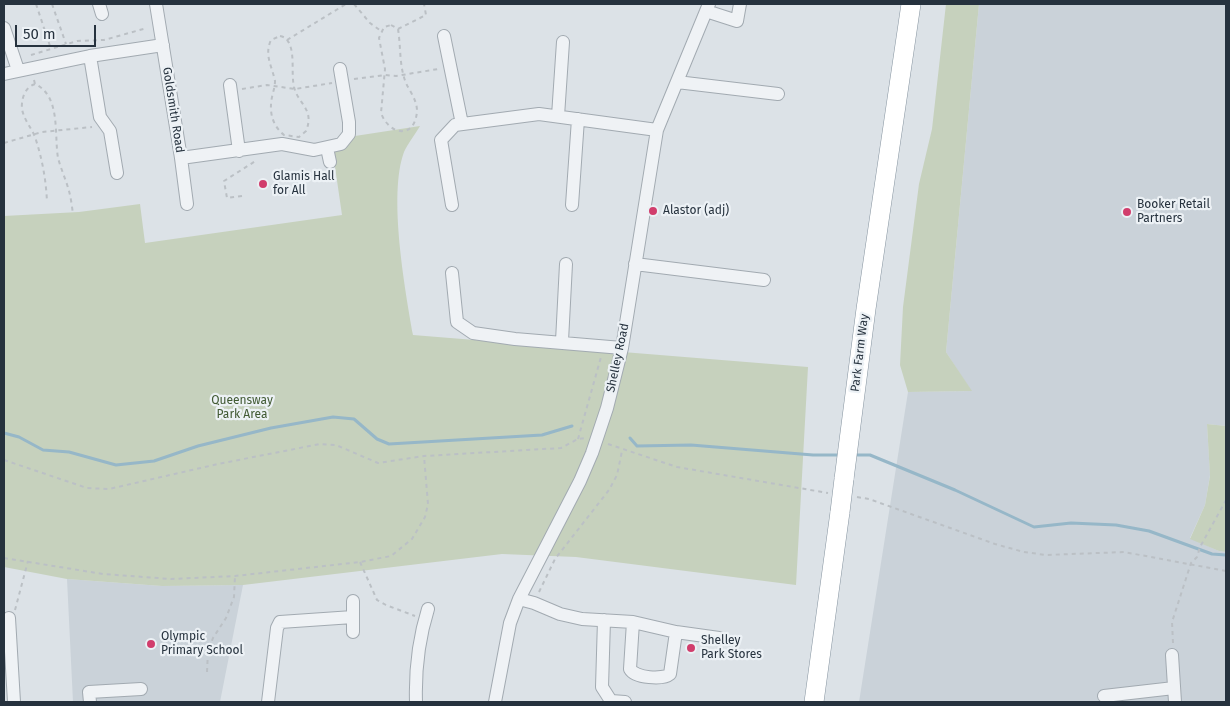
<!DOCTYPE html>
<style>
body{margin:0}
#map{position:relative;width:1230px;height:706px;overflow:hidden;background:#dce2e7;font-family:"Fira Sans",sans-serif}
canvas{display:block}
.frame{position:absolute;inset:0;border:5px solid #26323e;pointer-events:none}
.scale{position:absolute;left:15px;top:25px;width:81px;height:22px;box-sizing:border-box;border:2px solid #26323e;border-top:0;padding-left:6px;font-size:15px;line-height:18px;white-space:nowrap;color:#26323e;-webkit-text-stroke:4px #ecf1f5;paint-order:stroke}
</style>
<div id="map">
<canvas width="1230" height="706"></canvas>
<div class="frame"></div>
<div class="scale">50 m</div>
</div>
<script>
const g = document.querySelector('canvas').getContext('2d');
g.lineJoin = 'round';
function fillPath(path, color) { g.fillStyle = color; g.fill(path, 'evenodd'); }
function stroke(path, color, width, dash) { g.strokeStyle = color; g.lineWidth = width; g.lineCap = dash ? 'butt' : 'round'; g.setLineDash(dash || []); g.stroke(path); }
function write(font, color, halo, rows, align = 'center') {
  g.font = font + ' "Fira Sans",sans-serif'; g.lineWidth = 4.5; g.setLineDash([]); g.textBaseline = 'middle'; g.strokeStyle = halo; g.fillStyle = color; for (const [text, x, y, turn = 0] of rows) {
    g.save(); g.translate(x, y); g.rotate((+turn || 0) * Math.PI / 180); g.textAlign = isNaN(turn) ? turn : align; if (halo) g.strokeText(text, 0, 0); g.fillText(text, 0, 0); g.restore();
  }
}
const built = new Path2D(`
 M979 4H1226V426L1207 424 1210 475 1205 505 1190 538 1219 551 1226 552V702H859L908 392 971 391 946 352Z
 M67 579 162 586 243 585 220 702H73Z`);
const green = new Path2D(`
 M946 4H979L946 352 972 391 908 392 900 365 903 307 919 184 932 129Z
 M420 126C415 135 408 143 404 152 388 195 405 289 413 335L808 367 796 585 576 557 502 554 243 585 162 586 67 579 4 567V216L79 212 140 204 145 243 342 215 333 153 355 136Z
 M1207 424 1226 426V552L1219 551 1190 539 1205 505 1210 476Z`);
const stream = new Path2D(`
 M4 433 19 437 43 450 69 452 116 465 154 461 198 446 271 428 333 417 354 419 377 439 389 444 542 435 572 426
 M630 438 637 446 691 445 813 455H841
 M854 455H870L955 490 1034 527 1071 523 1116 525 1149 531 1212 554 1226 555`);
const path = new Path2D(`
 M36 4 51 49
 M52 4 66 44
 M354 4 370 23 381 31
 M391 25 398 29C401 47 399 66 406 83 410 92 417 100 417 111 415 140 389 135 381 113L385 69 379 38 384 27Z
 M398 29 426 15 424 4
 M280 36C285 37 287 39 289 43 295 55 291 73 294 87 298 104 315 109 306 131L299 137 284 135C272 125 269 112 272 97 273 92 275 87 275 81 272 66 264 55 271 40Z
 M287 40 346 4
 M31 55 77 41 104 40 147 28
 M354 79 385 75 396 76 438 69
 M34 80 35 84C61 96 54 134 58 158 61 169 66 180 69 191 71 198 72 207 73 214
 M35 84C25 87 21 99 22 109 24 120 31 127 35 137 42 158 46 179 47 202
 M242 89 267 85 295 89 332 83
 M4 143 42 132 92 127
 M242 196 227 198 224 181 257 160
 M578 439 601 357
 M608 444 677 467 828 493
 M4 460 87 488 109 489 218 464 320 444 336 445 378 463 424 456 561 448 578 439 585 438
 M857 497 869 499 995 544 1024 552 1046 555 1124 552 1226 571
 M4 558 103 574 171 579 235 576 360 562 391 556 412 539 425 517 428 504 424 456
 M360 562 377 600 386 605 415 616
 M539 592 555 559 609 490 617 475 622 451
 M15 610 28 561
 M1173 643 1172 622 1191 563 1197 557 1200 547 1226 500
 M207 672 208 651 213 638 226 618 234 597 235 576`);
const minor = new Path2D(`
 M99 4 102 14
 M156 4 181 158 282 144 314 150 341 144 349 134V122L340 69
 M706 11 737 21 740 4
 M4 28 18 70
 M444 36 462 124
 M90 56 100 117 110 131 117 173
 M4 74 90 56 163 45
 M677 82 778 94
 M230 85 239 151
 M558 116 563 42
 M327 148 330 162
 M181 158 187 204
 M452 205 441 140 455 125 539 114 657 130
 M572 205 578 119
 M635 264 764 280
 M452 273 457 322 473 333 515 339 622 348
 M562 341 566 264
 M519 599 534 603 560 614 582 619 633 622 676 632 719 638
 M353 601V632
 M9 618 14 702
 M604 620 602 687 611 701 625 702
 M633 622 630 669C635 678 663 680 670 674L676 632
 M1172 655 1175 702
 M1104 696 1174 688
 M90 702 89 692 141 689
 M268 702 277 628 280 622 353 617
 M416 702C415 669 418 641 428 609
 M495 702 510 623 519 599 580 481 592 453 607 408 622 348 657 130 709 4`);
const highway = new Path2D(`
 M844 479 866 309 911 4
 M814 702 840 512`);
const highwayBridge = new Path2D(`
 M840 512 844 479`);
const markers = [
 [263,184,5,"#d13d6c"],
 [653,211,5,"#d13d6c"],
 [1127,212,5,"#d13d6c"],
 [151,644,5,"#d13d6c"],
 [691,648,5,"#d13d6c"]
];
const streetNames = [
 ["Goldsmith Road",173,110,81],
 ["Park Farm Way",860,353,-83],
 ["Shelley Road",618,358,-78]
];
const poiNames = [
 ["Glamis Hall",273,177],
 ["for All",273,191],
 ["Booker Retail",1137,205],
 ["Partners",1137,219],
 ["Alastor (adj)",663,211],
 ["Olympic",161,637],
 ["Primary School",161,651],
 ["Shelley",701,641],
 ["Park Stores",701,655]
];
const parkNames = [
 ["Queensway",242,401],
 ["Park Area",242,415]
];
fillPath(built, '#cad2d9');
fillPath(green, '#c6d1bd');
stroke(stream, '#96b7c8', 3);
stroke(minor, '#a2aab1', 14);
stroke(highway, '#84929e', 20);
stroke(path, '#bbc0c5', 2, [4, 4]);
stroke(minor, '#eff2f5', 12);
stroke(highway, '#fff', 19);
stroke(highwayBridge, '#84929e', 20, []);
stroke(highwayBridge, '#fff', 19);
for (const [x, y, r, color] of markers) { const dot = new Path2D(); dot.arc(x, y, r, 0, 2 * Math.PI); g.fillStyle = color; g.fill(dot); stroke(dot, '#ecf1f5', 2); }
write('12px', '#26323e', '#ecf1f5', streetNames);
write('12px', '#26323e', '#ecf1f5', poiNames, 'left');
write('12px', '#415a33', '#ecf1f5', parkNames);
</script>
